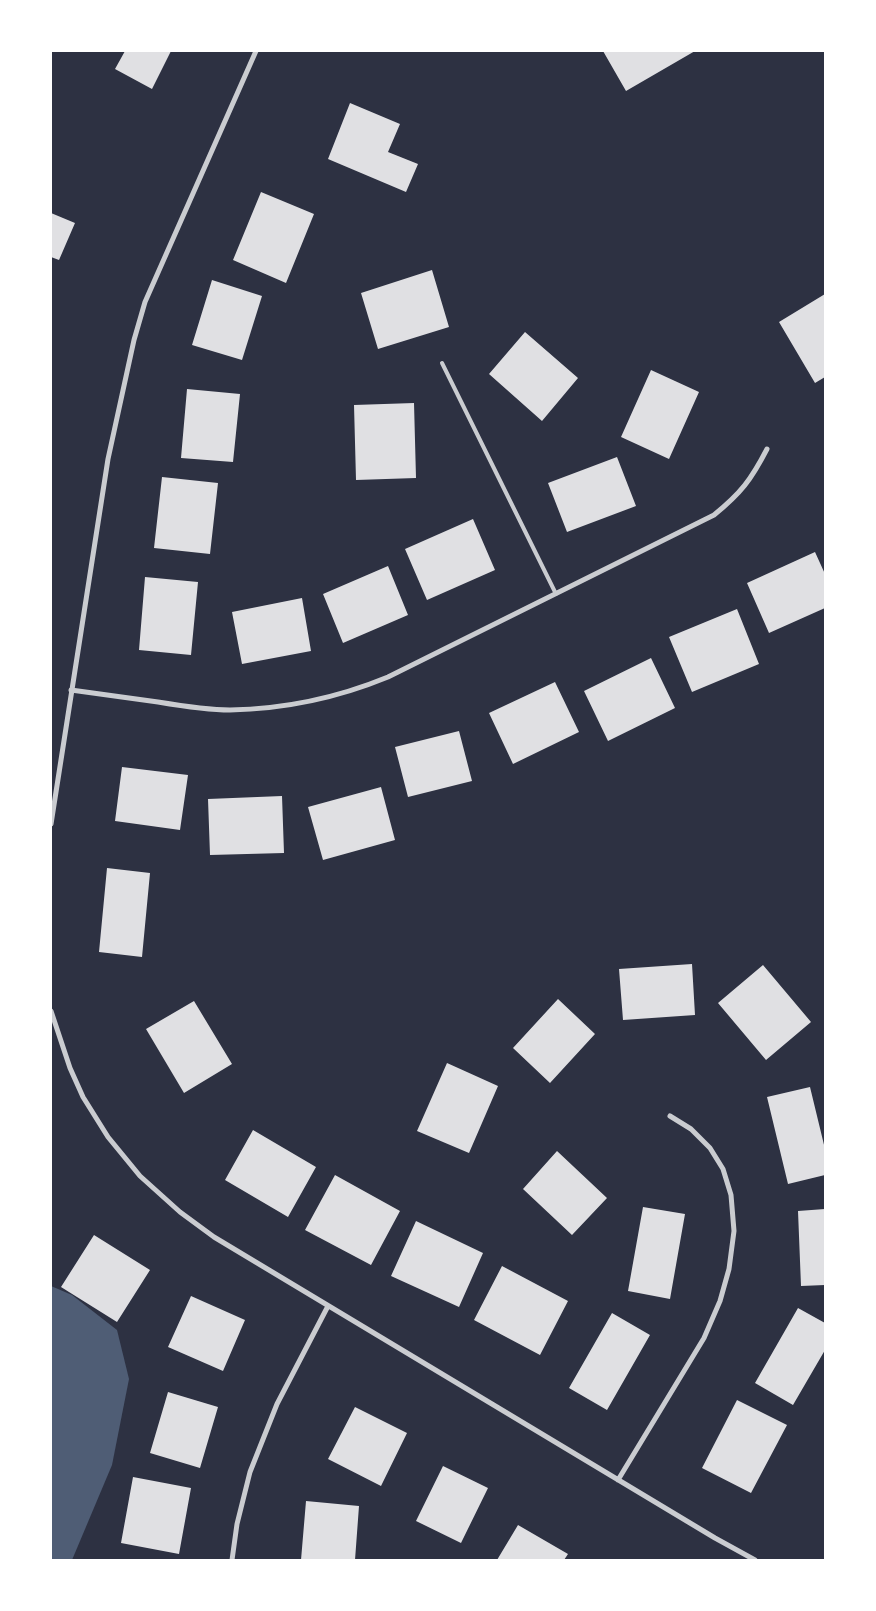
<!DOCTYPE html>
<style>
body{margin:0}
#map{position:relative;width:876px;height:1611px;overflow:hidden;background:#2d3142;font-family:Karla,sans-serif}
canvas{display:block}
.frame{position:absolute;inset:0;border:52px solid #fff;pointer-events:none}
</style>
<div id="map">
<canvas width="876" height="1611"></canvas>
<div class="frame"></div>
</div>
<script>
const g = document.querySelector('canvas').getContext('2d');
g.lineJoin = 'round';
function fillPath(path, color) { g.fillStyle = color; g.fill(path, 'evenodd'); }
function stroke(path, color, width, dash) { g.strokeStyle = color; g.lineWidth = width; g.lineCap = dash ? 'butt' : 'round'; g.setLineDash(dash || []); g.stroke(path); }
const water = new Path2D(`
 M51 1286 72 1295 117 1330 129 1379 112 1465 72 1560H51Z`);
const building = new Path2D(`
 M125 51H171L152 89 115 69Z
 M603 51H695L626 91Z
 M350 103 400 124 388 152 418 164 406 192 328 159Z
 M261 192 314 214 286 283 233 260Z
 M51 213 75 223 59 260 51 257Z
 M432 270 449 327 378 349 361 293Z
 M212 280 262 296 242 360 192 345Z
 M825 294V377L815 383 779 322Z
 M525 332 578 378 542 421 489 374Z
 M651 370 699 392 669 459 621 437Z
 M187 389 240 394 233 462 181 458Z
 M414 403 416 478 356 480 354 405Z
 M617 457 636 506 567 532 548 483Z
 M162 477 218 483 210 554 154 548Z
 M473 519 495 570 427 600 405 549Z
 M815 552 825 574V608L769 633 747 583Z
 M388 566 408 615 343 643 323 594Z
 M145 577 198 582 191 655 139 650Z
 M302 598 311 651 242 664 232 612Z
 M737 609 759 664 692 692 669 637Z
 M651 658 675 708 608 741 584 691Z
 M555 682 579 732 513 764 489 713Z
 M459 731 472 781 408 797 395 747Z
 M122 767 188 775 180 830 115 821Z
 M381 787 395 840 323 860 308 807Z
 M282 796 284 853 210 855 208 799Z
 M107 868 150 873 142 957 99 952Z
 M692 964 695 1015 623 1020 619 969Z
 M763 965 811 1022 766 1060 718 1003Z
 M558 999 595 1034 550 1083 513 1048Z
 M194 1001 232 1064 184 1093 146 1029Z
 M447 1063 498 1086 469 1153 417 1131Z
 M810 1087 825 1149V1175L788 1184 767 1097Z
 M253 1130 316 1167 288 1217 225 1180Z
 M557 1151 607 1198 572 1235 523 1189Z
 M335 1175 400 1211 371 1265 305 1230Z
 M643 1207 685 1214 670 1299 628 1291Z
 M825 1209V1285L801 1286 798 1211Z
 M416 1221 483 1253 459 1307 391 1276Z
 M94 1235 150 1270 117 1322 61 1287Z
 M502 1266 568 1301 540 1355 474 1320Z
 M191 1296 245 1320 223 1371 168 1347Z
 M798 1308 825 1323V1350L793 1405 755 1383Z
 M612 1313 650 1335 607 1410 569 1388Z
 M168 1392 218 1407 200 1468 150 1453Z
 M737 1400 787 1425 751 1493 702 1468Z
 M355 1407 407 1433 381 1486 328 1459Z
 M443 1466 488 1488 461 1543 416 1521Z
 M133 1477 191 1488 179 1554 121 1543Z
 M306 1501 359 1506 355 1560H301Z
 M518 1525 568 1554 564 1560H497Z`);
const service = new Path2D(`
 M442 363 556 594`);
const minor = new Path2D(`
 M71 690C100 694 129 698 158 702 182 706 206 710 230 710 285 709 337 698 388 677L714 515C741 493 751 480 767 449
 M51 824 108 459 134 340 145 302 256 51
 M51 1011 70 1068 83 1097 108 1137 140 1176 180 1212 214 1237 715 1538 755 1560
 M618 1480 704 1338 720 1301 729 1269 734 1231 731 1195 723 1169 710 1148 691 1129 670 1116
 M232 1560 237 1524 250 1472 277 1404 328 1306`);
fillPath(water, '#4f5d75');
fillPath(building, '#e0e0e3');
stroke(service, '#caccd0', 4);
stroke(minor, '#caccd0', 5);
</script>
